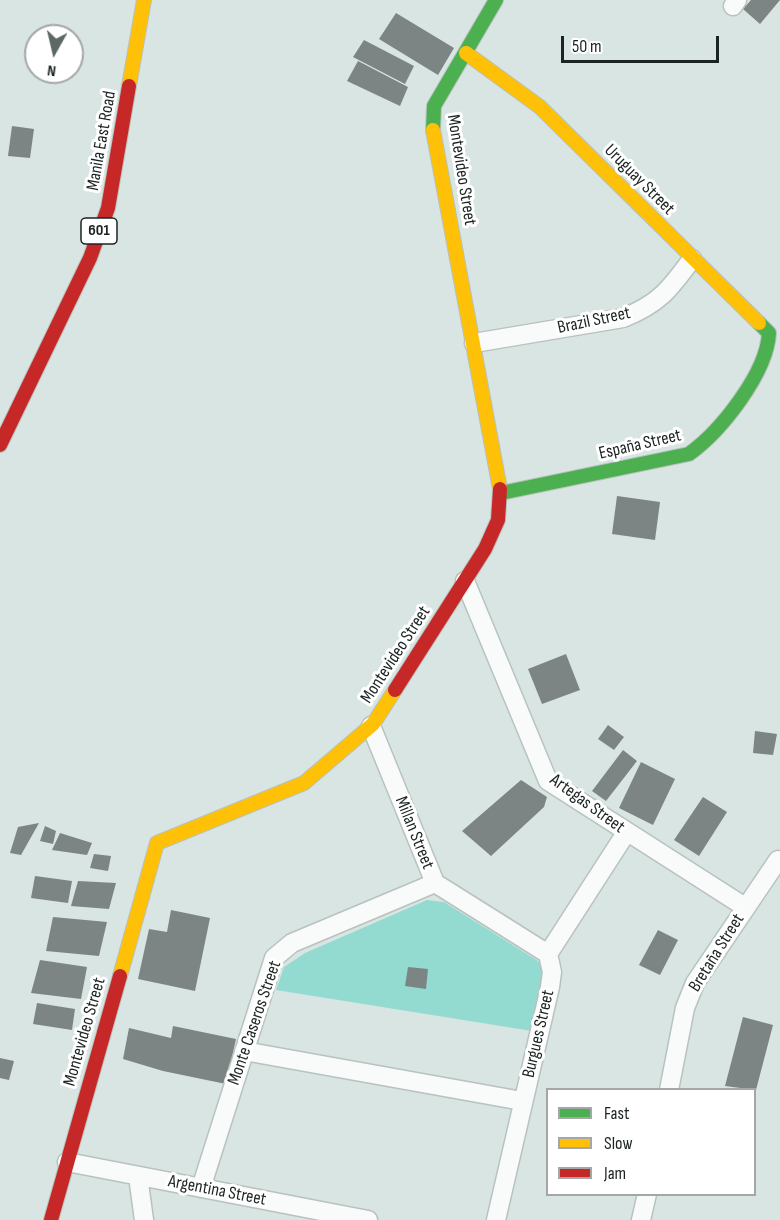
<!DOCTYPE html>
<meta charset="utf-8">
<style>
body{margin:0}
#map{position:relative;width:780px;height:1220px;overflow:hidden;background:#d8e5e2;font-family:"Sofia Sans Condensed",sans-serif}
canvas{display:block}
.legend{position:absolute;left:546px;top:1088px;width:210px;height:108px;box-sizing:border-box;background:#fff;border:2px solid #a4a7a7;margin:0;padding:8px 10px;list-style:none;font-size:18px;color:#1b2422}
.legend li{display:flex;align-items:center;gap:12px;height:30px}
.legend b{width:30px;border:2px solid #a4a7a7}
.north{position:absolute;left:24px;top:24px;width:60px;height:60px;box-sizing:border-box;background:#fff;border:2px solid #a4a7a7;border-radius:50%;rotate:188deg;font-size:16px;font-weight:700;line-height:24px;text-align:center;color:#1b2422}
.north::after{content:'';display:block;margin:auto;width:21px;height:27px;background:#5d6865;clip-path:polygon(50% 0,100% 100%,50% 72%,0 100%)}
.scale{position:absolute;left:561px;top:36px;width:158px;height:27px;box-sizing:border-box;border:3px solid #1b2422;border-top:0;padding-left:8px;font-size:18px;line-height:21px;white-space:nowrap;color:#1b2422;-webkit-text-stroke:4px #fff;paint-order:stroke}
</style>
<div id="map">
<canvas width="780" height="1220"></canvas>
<ul class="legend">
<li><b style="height:8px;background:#4caf50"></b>Fast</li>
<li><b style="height:8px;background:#ffc107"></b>Slow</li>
<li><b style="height:8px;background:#c62828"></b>Jam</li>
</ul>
<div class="north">N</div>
<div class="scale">50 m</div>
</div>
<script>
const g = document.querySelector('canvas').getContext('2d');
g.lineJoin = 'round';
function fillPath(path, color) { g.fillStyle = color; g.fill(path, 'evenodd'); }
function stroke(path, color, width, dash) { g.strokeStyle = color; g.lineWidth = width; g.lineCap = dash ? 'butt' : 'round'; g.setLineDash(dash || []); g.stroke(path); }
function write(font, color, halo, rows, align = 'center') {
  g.font = font + ' "Sofia Sans Condensed",sans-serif'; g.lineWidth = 6; g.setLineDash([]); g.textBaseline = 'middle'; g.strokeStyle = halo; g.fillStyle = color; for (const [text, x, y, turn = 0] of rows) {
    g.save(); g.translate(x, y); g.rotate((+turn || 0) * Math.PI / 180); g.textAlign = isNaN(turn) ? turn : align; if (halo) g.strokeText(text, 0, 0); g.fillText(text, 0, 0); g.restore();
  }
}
const green = new Path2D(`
 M427 900 444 902 538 961C550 979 536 1012 532 1031L276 990 284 967 305 953Z`);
const building = new Path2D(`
 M751 0H780L760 24 743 9Z
 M396 13 454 48 438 75 379 39Z
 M364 40 414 66 405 84 353 57Z
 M358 61 408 87 400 106 347 81Z
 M12 126 34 129 30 158 8 156Z
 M617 496 660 502 655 540 612 534Z
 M566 654 580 690 542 704 528 669Z
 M608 725 624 737 614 750 598 739Z
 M755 731 777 734 773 755 753 753Z
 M623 750 637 761 606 801 592 791Z
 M641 762 675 779 653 825 619 808Z
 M521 780 547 797 544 807 491 856 462 831Z
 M703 797 727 812 699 856 674 840Z
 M39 823 21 855 10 853 18 827Z
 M45 826 56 831 53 844 40 841Z
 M60 833 92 843 87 855 52 850Z
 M94 854 111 856 108 871 90 868Z
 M35 876 72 881 68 903 31 898Z
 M78 881 116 883 109 909 71 906Z
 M171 910 210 918 195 991 138 979 149 929 167 932Z
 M53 917 107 922 99 956 46 951Z
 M658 930 678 940 660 975 639 965Z
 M40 960 87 967 81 999 31 993Z
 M408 967 428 969 426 989 405 986Z
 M37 1003 75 1009 72 1030 33 1024Z
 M743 1017 773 1025 756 1090 725 1086Z
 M173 1026 236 1039 226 1084 163 1071 123 1059 129 1028 171 1038Z
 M0 1058 14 1061 9 1080 0 1078Z`);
const street = new Path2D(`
 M733 6 737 0
 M474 343 623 318C659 304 670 289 692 259
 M465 581 548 781 745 907
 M371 726 435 883 548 954
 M244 1051 522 1101
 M669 1090 685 1008 695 983 778 860
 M67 1162 368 1220
 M138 1176 144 1220
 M201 1188 274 958 292 943 435 883
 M496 1220 550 987 552 972 548 954 626 833
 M641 1220 647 1194`);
const fast = new Path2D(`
 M433 130 434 106 496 0
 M501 493 689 454C721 431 767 373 769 333L759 323`);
const slow = new Path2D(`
 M466 53 540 107 759 323
 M129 86 144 0
 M433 130 500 489
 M120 976 157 843 304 783 373 724 395 690`);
const jam = new Path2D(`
 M0 445 90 258 108 208 129 86
 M395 690 485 549 498 520 500 489
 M51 1220 120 976`);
const shields = [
 [99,231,36]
];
const shieldNames = [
 ["601",99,231]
];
const streetNames = [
 ["Manila East Road",102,141,-80],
 ["Montevideo Street",461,170,81],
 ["Uruguay Street",639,180,45],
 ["Brazil Street",594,321,-12],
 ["España Street",640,445,-13],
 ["Montevideo Street",396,655,-57],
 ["Artegas Street",587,804,36],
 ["Millan Street",414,833,68],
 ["Bretaña Street",717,953,-58],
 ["Monte Caseros Street",255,1023,-71],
 ["Montevideo Street",85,1032,-74],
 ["Burgues Street",539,1034,-77],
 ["Argentina Street",217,1191,11]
];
fillPath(green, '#93dbd1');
fillPath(building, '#7c8583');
stroke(street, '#b8c2bf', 21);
stroke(fast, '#b8c2bf', 16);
stroke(slow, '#b8c2bf', 16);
stroke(jam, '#b8c2bf', 16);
stroke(street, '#f9fbfb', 18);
stroke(fast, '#4caf50', 14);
stroke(slow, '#ffc107', 14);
stroke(jam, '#c62828', 14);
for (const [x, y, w] of shields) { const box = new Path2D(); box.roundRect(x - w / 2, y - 13, w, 26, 4.5); g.fillStyle = '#fff'; g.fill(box); stroke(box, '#1b2422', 1.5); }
write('bold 16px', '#1b2422', null, shieldNames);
write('18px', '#1b2422', '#fff', streetNames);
</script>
